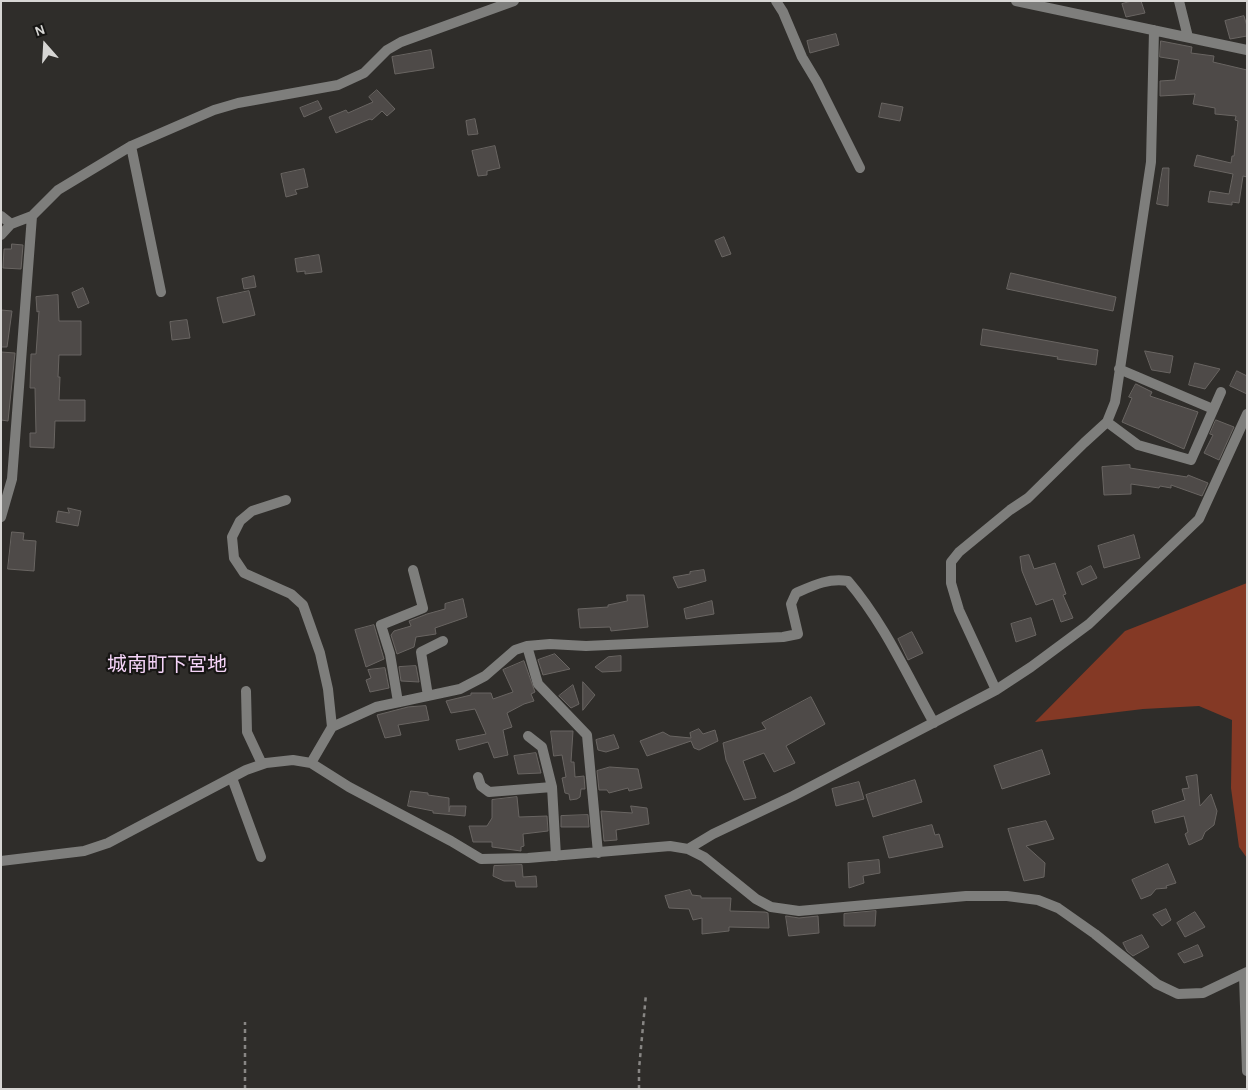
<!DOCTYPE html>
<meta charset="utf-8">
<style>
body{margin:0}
#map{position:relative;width:1248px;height:1090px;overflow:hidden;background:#2f2d2a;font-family:"Alegreya Sans",sans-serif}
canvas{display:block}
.frame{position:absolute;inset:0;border:2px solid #d7d6d4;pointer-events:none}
.north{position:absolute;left:20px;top:20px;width:50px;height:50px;-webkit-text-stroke:4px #171614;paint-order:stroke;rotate:341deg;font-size:14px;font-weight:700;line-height:20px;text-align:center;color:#d7d6d4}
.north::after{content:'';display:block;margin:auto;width:18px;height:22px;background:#d7d6d4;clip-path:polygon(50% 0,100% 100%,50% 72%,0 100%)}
</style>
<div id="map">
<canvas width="1248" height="1090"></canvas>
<div class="frame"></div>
<div class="north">N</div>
</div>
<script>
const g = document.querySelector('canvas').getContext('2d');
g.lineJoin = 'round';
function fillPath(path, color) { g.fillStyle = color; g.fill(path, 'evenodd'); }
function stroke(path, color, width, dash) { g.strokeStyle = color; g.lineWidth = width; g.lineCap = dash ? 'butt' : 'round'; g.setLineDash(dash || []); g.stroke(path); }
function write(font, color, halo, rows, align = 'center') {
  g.font = font + ' "Alegreya Sans","Noto Sans JP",sans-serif'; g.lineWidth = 4.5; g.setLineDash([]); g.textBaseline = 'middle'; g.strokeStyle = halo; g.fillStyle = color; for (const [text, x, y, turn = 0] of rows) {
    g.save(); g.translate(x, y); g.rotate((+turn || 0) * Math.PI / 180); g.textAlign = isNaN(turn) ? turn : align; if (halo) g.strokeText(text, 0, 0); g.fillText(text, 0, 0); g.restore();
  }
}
const forest = new Path2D(`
 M1247 583V858L1239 847 1231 788 1232 720 1199 706 1143 709 1035 722 1125 631Z`);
const building = new Path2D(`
 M1132 1H1141L1145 13 1126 17 1122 4Z
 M1244 16 1247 26V36L1230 39 1225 21Z
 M836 34 839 45 810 53 807 41Z
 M1161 41 1192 47 1191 53 1214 56 1213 62 1247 70V177L1243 176 1239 203 1232 202V205L1208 202 1210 191 1229 194 1233 174 1194 166 1197 155 1231 163 1232 156H1234L1238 121 1235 120 1236 116 1215 114V108L1193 104 1195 94 1160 96V81L1175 80 1179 60 1160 57Z
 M431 50 434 68 395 74 392 57Z
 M377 90 395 109 387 116 382 111 372 120 370 119 336 133 329 117 346 110 348 113 373 102 369 97Z
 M318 101 322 109 304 117 300 108Z
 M882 103 903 107 900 121 879 117Z
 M475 119 478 134 468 135 466 121Z
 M495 146 500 168 487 171V175L478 176 472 151Z
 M1163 168H1169L1168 206 1157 204Z
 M304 169 308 187 295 190 297 194 286 197 281 174Z
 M724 237 731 254 722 257 715 241Z
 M12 244 23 245 21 269 3 268 4 249H11Z
 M319 255 322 272 305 274V271L297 272 295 259Z
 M1011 273 1116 297 1113 311 1007 289Z
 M254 276 256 287 244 289 242 279Z
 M83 288 89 303 78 308 72 293Z
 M249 291 255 315 223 323 217 298Z
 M58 295 59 321H81V355H59L58 377H60L59 400H85V421H55L54 448 30 447V433H36L35 388H30L31 354H36L39 311 37 312 36 297Z
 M1 310 12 311 7 347H1Z
 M187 320 190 338 172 340 170 322Z
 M983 329 1098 350 1096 365 1057 359 1058 357 981 345Z
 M1145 351 1173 356 1170 373 1152 370Z
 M1 352 15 353 8 421 1 420Z
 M1195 363 1220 369 1205 389 1189 385Z
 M1237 371 1247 376V394L1230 386Z
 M1136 384 1152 392 1150 396 1198 412 1184 449 1122 422 1132 398 1129 397Z
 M1216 420 1234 427 1219 460 1204 453 1213 435 1210 434Z
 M1130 465V468L1187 477 1188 475 1208 483 1202 496 1171 485V488L1160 486 1159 488 1131 484V494L1104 495 1102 467Z
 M68 508 81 511 78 526 56 522 58 511 69 513Z
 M12 532 24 533 23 540 36 541 34 571 8 569Z
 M1134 535 1140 558 1104 568 1098 546Z
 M1029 555 1034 569 1055 563 1066 594 1063 595 1073 618 1061 622 1053 599 1036 605 1022 571 1020 557Z
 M1091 566 1097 578 1082 585 1077 573Z
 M704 570 706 581 695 584 678 588 673 577 690 574V572Z
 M627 595H644L648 627 611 631 610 627 580 628 578 609 608 607V605L627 601Z
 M463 599 467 617 435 628 436 634 416 637 414 647 397 654 391 635 394 631 411 626 409 621 427 614 445 609V604Z
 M712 601 714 614 686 619 684 609Z
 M1031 618 1036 635 1016 642 1011 624Z
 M374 625 384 659 366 667 355 630Z
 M912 632 923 653 908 660 898 639Z
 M555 654 570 669 543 675 538 660Z
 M621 656V671L602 672 595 667 608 657Z
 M524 661 535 692 531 694 534 701 524 704 507 713 512 727 503 730 508 755 494 758 488 742 459 750 456 740 486 734 475 709 451 713 446 701 471 695V693H491L493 699 513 692 503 670Z
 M416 666 419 682 401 681 399 667Z
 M385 668 389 688 370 692 366 680 371 678 368 670Z
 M583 682 595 695 583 710Z
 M573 685 579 704 571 708 559 696Z
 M811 697 825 724 786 746 795 763 774 772 764 753 743 761 756 798 744 800 726 760 723 743 766 729 762 723Z
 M426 706 429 720 398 725 401 735 385 738 377 715 408 707Z
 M699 729 703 734 715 730 718 741 699 750 694 748 691 741 647 756 640 741 663 732 670 736 691 738 690 733Z
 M551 731H573L571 762H574L575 777 584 776 585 789H581L580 797 577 799 570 800 569 794 565 793 562 778 566 777 562 755 554 756Z
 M614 735 619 748 606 752 598 750 596 740Z
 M1042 750 1050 774 1002 789 994 766Z
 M536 753 541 773 518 774 514 756Z
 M610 767 638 769 642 788 629 791 628 788 609 793 607 790H599L597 771Z
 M1197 775 1200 806 1211 794 1217 811 1214 825 1205 832 1202 839 1189 845 1185 834 1188 832 1184 816 1155 823 1152 811 1185 800 1182 789 1189 788 1186 777Z
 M915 780 922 802 873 817 866 795Z
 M859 782 864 799 836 806 832 789Z
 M411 791 428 793V795L449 798V812L450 806H466L465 816 433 813V811L408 806Z
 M517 797 519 817 547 816 548 831 523 834 524 846 521 847V851L492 847V842H473L469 826H487L492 818V800Z
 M631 806 647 808 649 824 616 830 617 840 604 841 601 811 632 813Z
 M588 815 589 827H561V816Z
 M1046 821 1054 839 1026 846 1045 863 1044 877 1024 881 1008 829Z
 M932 825 935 835 939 834 943 847 889 858 883 837Z
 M879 860 880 873 863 876 864 883 849 888 848 863Z
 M1168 864 1176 883 1166 886 1167 888 1156 889 1151 895 1141 899 1132 880Z
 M522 865 523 877 536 876 537 887H516L515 881H504L493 876 494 866Z
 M690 890 692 895 701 896V898H731L730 911 765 912 768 913 769 928 729 927V931L702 934V918L693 920 689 909 669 908 665 896Z
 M1166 909 1171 920 1162 926 1153 915Z
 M876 911 875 926H844V914Z
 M1195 912 1205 927 1185 937 1177 923Z
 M786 916 799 918 818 916 819 933 789 936Z
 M1142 935 1149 947 1133 956 1127 951 1123 943Z
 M1198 945 1203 956 1184 963 1178 954Z`);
const path = new Path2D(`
 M245 1089V1022
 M639 1089V1069L646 994`);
const minor = new Path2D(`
 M776 1 783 12 802 57 817 82 860 168
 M1016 1 1247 50
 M1179 1 1188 37
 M131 146 161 292
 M1 216 11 224 32 216
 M1 235 11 224
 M1119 369 1213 409
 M1107 422 1138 445 1191 460 1221 392
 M286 500 252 511 240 521 232 537 234 558 244 573 291 594 303 605 320 653 328 689 332 727 311 763
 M1 517 12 479 32 216 58 190 131 146 214 110 238 103 338 85 364 73 387 50 401 42 514 1
 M527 646 538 684 587 735 598 853
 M996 690 959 610 951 583V562L959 552 1010 510 1028 498 1084 443 1107 422 1115 402 1151 162 1154 30
 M246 691 247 732 262 764
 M428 696 421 652 443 641
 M398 702 390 654 381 625 423 608 413 570
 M332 727 376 707 460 689 485 676 515 650 527 646 550 644 586 646 783 637 798 634 791 604 796 593C814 585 828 578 848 581 884 623 907 675 934 723
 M528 736 542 747 552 787 556 856
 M478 777 481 786 489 792 552 787
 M232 778 261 857
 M688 849 713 834 793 796 996 690 1031 667 1089 624 1199 519 1247 414
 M1 861 84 851 108 843 246 770 266 763 293 760 311 763 349 787 451 841 481 859 528 858 670 846 688 849 704 857 756 899 771 907 799 911 966 896H1007L1038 900 1058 908 1095 934 1157 984 1178 994 1203 993 1247 972
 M1244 974 1247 1071`);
const quarterNames = [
 ["城南町下宮地",167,665]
];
fillPath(forest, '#843925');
fillPath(building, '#4e4a48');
stroke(building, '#696562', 1);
stroke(path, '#888684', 2.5, [4, 4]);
stroke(minor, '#7e7e7c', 10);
write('20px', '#f5d4f8', '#171614', quarterNames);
</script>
